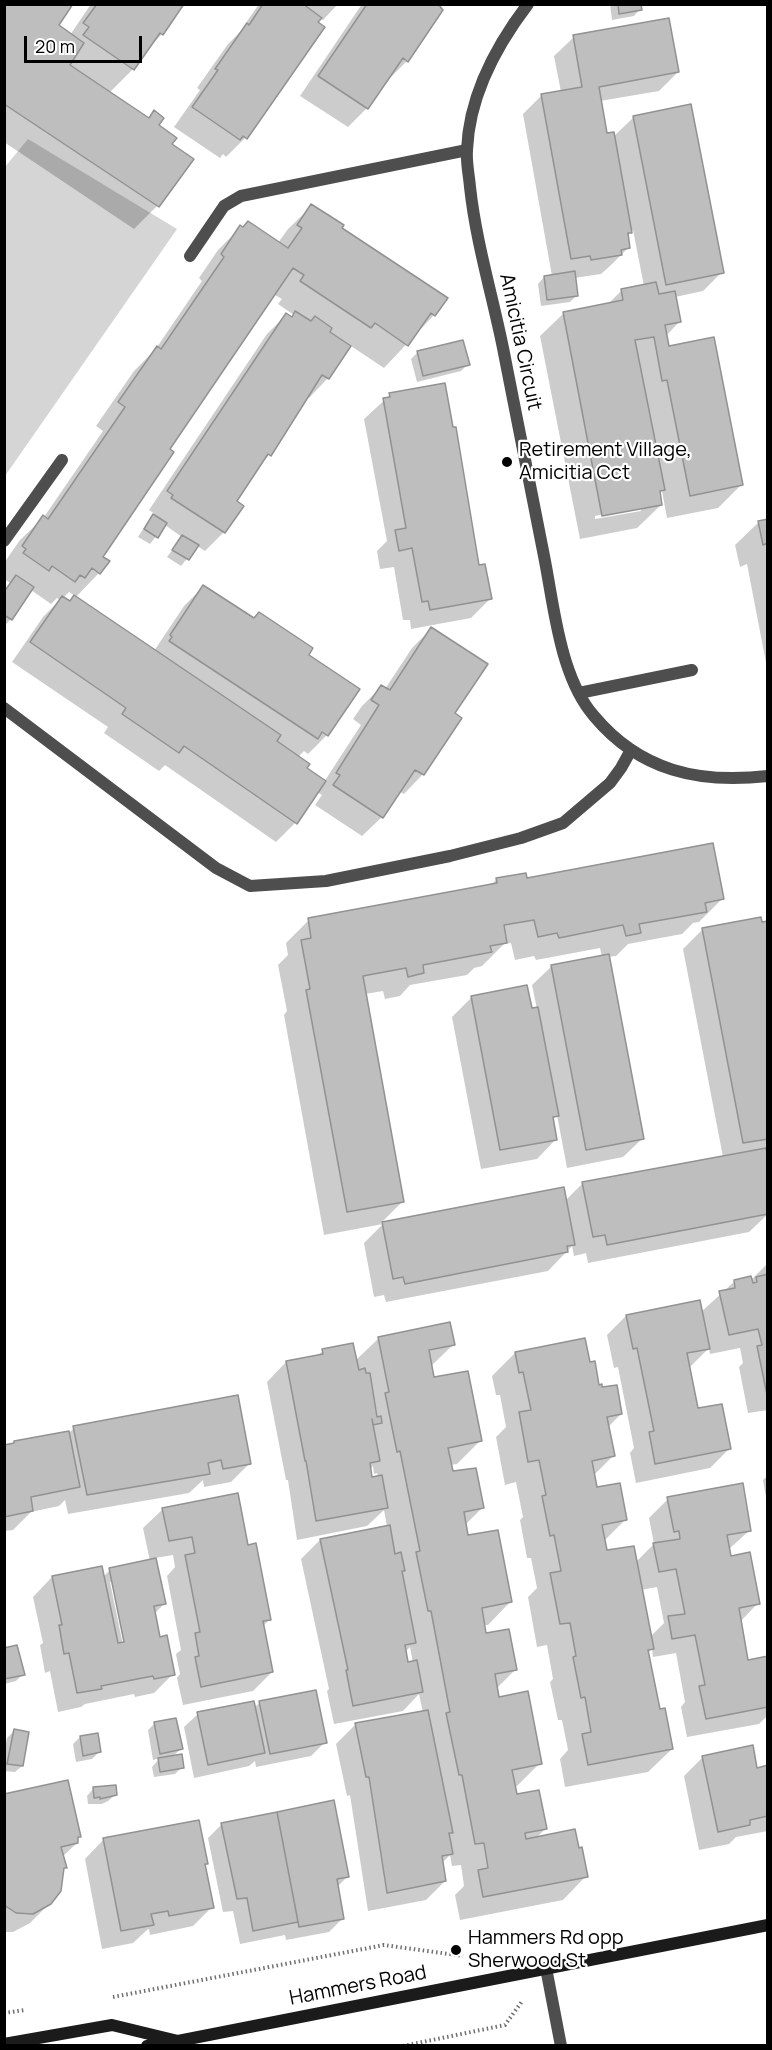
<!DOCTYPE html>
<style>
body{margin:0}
#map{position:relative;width:772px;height:2050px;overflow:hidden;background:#fff;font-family:Manrope,sans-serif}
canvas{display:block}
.frame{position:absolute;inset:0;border:6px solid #000;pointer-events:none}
.scale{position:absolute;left:24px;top:36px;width:118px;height:27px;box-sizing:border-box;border:3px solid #000;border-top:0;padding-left:8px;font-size:18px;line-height:21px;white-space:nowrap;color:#000;-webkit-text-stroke:4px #fff;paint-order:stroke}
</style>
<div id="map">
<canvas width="772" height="2050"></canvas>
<div class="frame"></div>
<div class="scale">20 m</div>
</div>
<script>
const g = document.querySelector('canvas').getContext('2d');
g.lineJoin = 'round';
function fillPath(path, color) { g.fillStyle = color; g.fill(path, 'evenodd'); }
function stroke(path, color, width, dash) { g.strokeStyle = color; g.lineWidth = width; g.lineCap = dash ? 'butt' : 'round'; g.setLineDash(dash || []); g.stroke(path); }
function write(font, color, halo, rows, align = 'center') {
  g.font = font + ' Manrope,sans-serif'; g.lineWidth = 4.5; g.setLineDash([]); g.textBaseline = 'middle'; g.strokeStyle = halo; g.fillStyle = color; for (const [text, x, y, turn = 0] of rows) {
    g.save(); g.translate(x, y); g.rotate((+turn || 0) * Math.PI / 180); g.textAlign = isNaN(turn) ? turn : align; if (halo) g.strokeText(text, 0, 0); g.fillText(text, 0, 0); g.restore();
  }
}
const green = new Path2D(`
 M28 139 177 229 5 476V167Z`);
const shadow = new Path2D(`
 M4 4 57 26 70 35 91 4H182L162 34 147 49 133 69 109 93 147 119 154 112 157 126 170 144 192 159 157 206 134 229 4 142Z
 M259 4H338L323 20 320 18 245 138 226 157 223 154 220 158 174 127 200 90 197 88 228 44 239 33Z
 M362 4H437L407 61 388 80 367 108 348 127 300 96Z
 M610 4H640V9L634 16 612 20Z
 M574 37 678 72 659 91 600 101 606 134 613 137 634 117 722 272 703 291 675 297 679 322 666 336 668 348 741 485 718 508 667 518 662 491 659 494 661 505 637 528 580 539 540 336 564 313 607 305 622 290 644 286 633 230 627 236 629 247 610 266 601 274 574 278 577 295 570 302 541 306 538 284 544 277 552 276 523 114 542 95 561 92 554 56ZM641 507V511L595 519V516Z
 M312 206 340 228 434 315 384 368 351 346 328 378 309 398 307 396 269 455 259 466 235 501 242 506 224 532 205 551 197 546 181 566 167 557 182 537 165 525 150 544 138 537 147 523 155 514 149 510 267 334 286 315 291 318 294 315 278 304 282 299 273 294 167 450 101 557 99 573 75 598 154 651 184 606 203 587 307 656 327 735 308 754 304 751 298 757 305 769 324 782 361 725 353 719 362 706 381 687 385 689 412 648 431 629 453 713 460 718 423 774 404 794 399 791 382 817 362 836 315 805 322 795 317 792 295 823 276 842 165 765 159 771 104 733 108 727 12 662 43 617 60 600 57 598 51 604 31 590 11 619 4 626V591L10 583 4 579V563L20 540 44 517 103 431 96 426 134 371 155 350 202 281 199 278 218 250 241 227 278 243 288 229ZM69 592 75 596 69 602 63 598Z
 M418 352 468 364 461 371 417 382 411 359Z
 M390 395 452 428 478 567 490 599 471 618 411 629 410 620H403L394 567 380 569 377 551 387 541 364 419Z
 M768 521V673L747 564 740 567 735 545 759 522Z
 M497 879 526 880 722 899 699 922 693 923 682 934 628 944 616 956 608 957 643 1138 623 1157 567 1168 557 1115 552 1120 556 1139 537 1159 481 1169 452 1017 471 998 530 1010 537 1009 532 985 552 966 602 957 600 948 536 960 534 956 515 960 511 943 504 944 482 966 474 968 467 975 410 985 400 996 385 999 383 991 365 994 403 1201 380 1224 563 1188 565 1201 583 1183 723 1157 683 949 703 929 761 924H768V1154H765L768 1214 749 1232 588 1263 586 1253 574 1256 572 1246 548 1271 386 1302 384 1295 374 1297 364 1243 383 1224 324 1235 284 1015 287 1011 278 965 288 955 286 943 309 920 490 886Z
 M768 1263V1410L748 1413 739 1367 743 1363 740 1348 710 1354 709 1348 689 1368 696 1410 729 1449 710 1468 636 1483 630 1453 634 1448 618 1367 614 1368 607 1335 626 1316 701 1312 735 1281 751 1280Z
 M379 1338 454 1344 430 1367 433 1379 480 1441 457 1464 450 1465 452 1473 482 1508 465 1525 467 1537 511 1601 488 1625H483L485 1635 516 1669 496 1689 498 1699 540 1763 517 1786 514 1787 516 1796 545 1829 536 1838 586 1876 563 1900 460 1920 455 1895 464 1886 461 1865 452 1866 450 1855 441 1864 445 1881 426 1900 368 1911 350 1795 347 1796 336 1744 355 1725 423 1713 419 1694 403 1711 334 1724 327 1691 329 1689 301 1559 320 1540 387 1527 384 1510 367 1526 297 1540 288 1480H286L267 1382 286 1362 317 1356 323 1351 355 1361ZM373 1466 374 1474 377 1473 378 1478 371 1479 369 1470ZM410 1647 413 1663 407 1664 405 1652Z
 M515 1353 589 1363 598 1386 621 1414 608 1427 613 1456 593 1476 596 1488 625 1520 604 1541 606 1552 636 1562 654 1544 649 1518 668 1499 750 1530 728 1550 730 1557 758 1603 740 1622 747 1661 768 1658V1715L759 1724 687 1737 681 1707 685 1702 676 1653 653 1657 652 1649 647 1654 658 1711 672 1749 648 1772 565 1787 560 1759 568 1750 562 1720H558L550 1682 553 1679 547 1645 537 1647 528 1597 537 1588 531 1558H527L520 1520 523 1517 516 1482 505 1485 496 1437 506 1427 500 1395H496L492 1376ZM657 1587 664 1623 650 1637 641 1590Z
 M74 1428 250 1463 231 1482 204 1487 203 1480 189 1493 68 1514 65 1500 59 1506 31 1512 13 1530 4 1531V1446L68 1434Z
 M768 1475V1509L763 1480Z
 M163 1509 246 1546 270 1619 263 1626 272 1672 253 1691 183 1705 177 1678 180 1674 176 1654 181 1650 167 1576 175 1567 173 1555 155 1558 164 1604 154 1614 159 1639 173 1674 154 1693 135 1697 134 1694 85 1704 81 1707 58 1712 50 1671 45 1673 40 1645 43 1643 33 1597 52 1577 101 1568 103 1577 110 1570 150 1561 143 1528ZM110 1582H113L127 1649 124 1650Z
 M4 1650 23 1674 16 1681 4 1684Z
 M260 1702 325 1742 311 1756 256 1767 255 1761 249 1766 194 1778 184 1727 198 1714 254 1708Z
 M154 1724 181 1749 172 1757 182 1767 175 1774 154 1777 152 1767 160 1758 153 1760 148 1730Z
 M14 1731 22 1766 15 1772 4 1771V1752L7 1738Z
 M80 1737 99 1752 92 1759 76 1762 73 1744Z
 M703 1757 756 1769 768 1767V1831L736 1837 729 1844 699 1850 684 1776Z
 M93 1789 115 1795 108 1801 102 1804H88L87 1796Z
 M4 1795 79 1836 77 1843 62 1857 66 1867 62 1871 50 1903 30 1923 13 1932H4Z
 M333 1802 348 1876 337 1887 343 1918 329 1932 286 1940 285 1935 240 1944 233 1911 223 1912 208 1838 222 1824Z
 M104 1839 206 1863 204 1866 212 1907 193 1926 150 1935 149 1929 147 1930 133 1943 102 1949 85 1859Z`);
const building = new Path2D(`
 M4 4H73L59 25 84 43 70 65 149 118 154 110 164 118 159 125 177 138 172 144 194 159 159 207 4 104Z
 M97 4H184L163 35 160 33 134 70 83 35 89 27 83 23Z
 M263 4H303L322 18 318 22 325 27 247 139 243 136 240 140 192 107 218 70 215 69 247 23 249 25Z
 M367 4H438L443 10 408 62 403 58 368 109 318 76Z
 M618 4H641L642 10 619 14Z
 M669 18 679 72 599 87 607 133 614 132 632 233H628L630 248 621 250 622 255 591 260 590 256 571 259 541 94 582 87 573 35Z
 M691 104 724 273 666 285 633 116Z
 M311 204 344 225 342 228 448 298 435 316 431 313 408 346 375 323 371 328 300 281 304 275 293 268 170 449 174 452 103 557 110 561 100 574 92 568 85 578 80 575 75 582 52 566 49 571 23 553 26 549 22 546 43 515 48 519 125 407 118 402 157 346 161 349 224 257 221 254 240 225 243 227 248 221 288 248 302 228 297 225Z
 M575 271 578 296 547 300 544 276Z
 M656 282 659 294 675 291 681 322 665 325 669 346 714 337 743 485 690 496 667 380 662 381 654 337 635 340 665 490 660 491 662 505 602 516 563 312 623 300 621 289Z
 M295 311 311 321 315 316 332 328 330 332 351 346 329 379 322 375 271 456 268 454 237 501 244 506 225 533 171 498 173 495 167 491 286 313 292 317Z
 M463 340 470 365 423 376 417 351Z
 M445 383 453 427H456L479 565 485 564 492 599 430 610 428 601 422 602 412 548 399 551 395 530 406 528 383 398 390 397 389 393Z
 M153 514 167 523 158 538 144 529Z
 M768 519V543L763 545 758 521Z
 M182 535 199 545 189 560 172 550Z
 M16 575 34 587 12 620 4 615V592Z
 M203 585 254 618 259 612 313 648 309 655 360 689 328 736 322 732 318 739 169 641 172 637 170 635Z
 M74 595 281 735 277 741 310 764 307 768 326 781 297 824 184 746 179 753 122 714 126 708 30 642 62 596 70 601Z
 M431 627 488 664 455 713 462 718 424 775 415 770 383 818 333 785 340 775 336 773 379 705 371 700 381 685 390 690Z
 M713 843 724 899 705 903 707 912 639 924 641 933 626 936 623 925 559 938 557 933 538 937 534 920 504 925 507 943 490 946 492 952 423 965 424 973 408 977 406 968 363 976 404 1202 347 1212 306 990 310 989 301 940 311 938 308 918 497 883 496 878 526 873 527 878Z
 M761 917 762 922 768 921V1139L743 1143 702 928Z
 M609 954 644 1139 586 1150 551 965Z
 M527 985 532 1008 538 1007 559 1116 553 1117 557 1140 500 1150 471 996Z
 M766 1148 768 1158V1214L607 1245 605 1235 593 1237 582 1182Z
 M564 1187 575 1245 567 1246 568 1252 405 1284 403 1277 393 1279 382 1222Z
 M768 1274V1395H767L757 1346 762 1345 758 1329 729 1335 719 1291 735 1288 734 1280 751 1276 753 1283 757 1282 756 1277Z
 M700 1300 710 1349 687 1353 698 1408 722 1404 731 1449 655 1464 649 1432 654 1431 637 1348 633 1349 626 1315Z
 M450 1322 455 1345 429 1350 434 1377 468 1371 482 1441 448 1448 453 1471 476 1468 484 1508 464 1512 468 1535 498 1530 512 1602 482 1608 486 1633 509 1629 517 1670 495 1674 499 1697 528 1691 542 1764 512 1770 517 1794 539 1790 547 1829 525 1833 526 1839 575 1829 579 1848 582 1847 588 1877 483 1897 478 1870 488 1868 484 1843 475 1844 462 1775H459L446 1713 450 1712 431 1611H428L416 1552 420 1551 400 1451 397 1452 385 1393 389 1392 378 1337Z
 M585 1338 590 1362 595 1361 599 1385 602 1384V1387L617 1385 622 1414 607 1417 615 1456 592 1461 597 1487 620 1483 627 1520 602 1525 607 1550 634 1546 654 1649 648 1650 660 1709 665 1708 673 1749 588 1765 582 1734 591 1732 585 1697 581 1698 573 1657 576 1656 570 1623 560 1624 550 1573 561 1571 554 1535 550 1536 542 1496 546 1495 539 1460 528 1462 519 1412 531 1410 523 1372 519 1373 515 1352Z
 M353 1343 359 1370 365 1368 366 1373H370L377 1417 381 1416 382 1423 373 1425 372 1419 380 1461 370 1463 372 1477 382 1475 388 1508 316 1521 306 1461H305L286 1361 323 1354 322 1349Z
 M238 1395 251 1464 223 1469 221 1460 208 1463 210 1474 87 1495 73 1426Z
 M69 1431 80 1487 31 1497 33 1511 4 1517V1445L14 1443V1441Z
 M743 1483 751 1531 727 1535 731 1556 750 1552 760 1604 739 1608 748 1660 768 1656V1707L706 1719 699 1686 705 1685 695 1635 672 1639 668 1616 685 1614 676 1569 659 1572 653 1543 680 1539 679 1531 674 1532 667 1497Z
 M238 1493 248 1545 256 1543 271 1620 263 1621 273 1672 201 1687 195 1657 199 1656 195 1633 200 1632 185 1555 195 1553 192 1537 169 1541 162 1508Z
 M390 1525 395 1554 401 1552 405 1571H402L416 1643 405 1645 408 1662 417 1660 423 1692 353 1706 346 1670H348L320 1539Z
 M156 1558 166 1604 154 1606 160 1637 167 1635 175 1675 154 1679 153 1676 101 1686 102 1689 77 1693 69 1653 64 1654 59 1625H62L52 1576 102 1566 118 1643 124 1642 109 1568Z
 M17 1645 25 1675 4 1679V1648Z
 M316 1690 327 1743 270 1754 259 1701Z
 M254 1701 265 1753 208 1765 197 1712Z
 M428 1710 453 1833H449L453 1854 442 1856 446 1881 387 1893 369 1777H366L355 1723Z
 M176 1718 183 1749 160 1754 154 1722Z
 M14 1729 29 1732 23 1766 7 1764Z
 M98 1733 101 1752 83 1756 80 1736Z
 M753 1745 757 1768 768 1765V1816L750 1820V1825L718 1832 702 1756Z
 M182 1754 184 1768 160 1772 158 1758Z
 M68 1780 81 1837H78V1843L61 1847 67 1868H64L61 1891 51 1904 33 1914 16 1913 4 1905V1794Z
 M116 1785 117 1795 100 1799V1797L94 1798 93 1787Z
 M334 1800 349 1877 337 1879 344 1919 299 1927 277 1812Z
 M277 1812 298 1922 253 1931 247 1898 237 1899 221 1823Z
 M199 1820 208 1864H205L214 1908 169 1916 168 1911 151 1914 154 1925 121 1931 103 1838Z`);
const path = new Path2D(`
 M113 1997 384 1945 463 1956
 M4 2013 25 2010
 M403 2046 505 2025 523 2000`);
const lane = new Path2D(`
 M190 256 224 206 241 196 467 150
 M4 541 62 460
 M579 693 692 670
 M4 708 216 868 250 886 326 881 450 856 521 838 563 823 610 783 621 768 631 750`);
const street = new Path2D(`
 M528 4C496 46 469 97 467 150 466 162 469 175 470 187 476 242 492 294 503 348 517 417 530 487 544 556 551 591 555 628 566 662 572 681 581 701 594 716 640 771 699 784 768 776
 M546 1968 561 2046`);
const secondary = new Path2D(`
 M4 2044 112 2025 178 2041
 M147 2046 171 2042
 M170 2046 178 2041 768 1925`);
const markers = [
 [507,462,6,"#000"],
 [456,1950,6,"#000"]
];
const streetNames = [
 ["Amicitia Circuit",520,342,78],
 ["Hammers Road",358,1986,-11]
];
const poiNames = [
 ["Retirement Village,",519,450],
 ["Amicitia Cct",519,473],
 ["Hammers Rd opp",468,1938],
 ["Sherwood St",468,1961]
];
fillPath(green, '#d5d5d5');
fillPath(shadow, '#0003');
fillPath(building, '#bebebe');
stroke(building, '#929292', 1.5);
stroke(path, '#707070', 4, [1.5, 3]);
stroke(lane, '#4e4e4e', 12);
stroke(street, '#4e4e4e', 12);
stroke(secondary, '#1b1b1b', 12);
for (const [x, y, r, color] of markers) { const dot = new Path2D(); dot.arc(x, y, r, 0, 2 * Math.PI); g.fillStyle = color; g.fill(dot); stroke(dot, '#fff', 2); }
write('20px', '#000', '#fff', streetNames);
write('20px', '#000', '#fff', poiNames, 'left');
</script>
